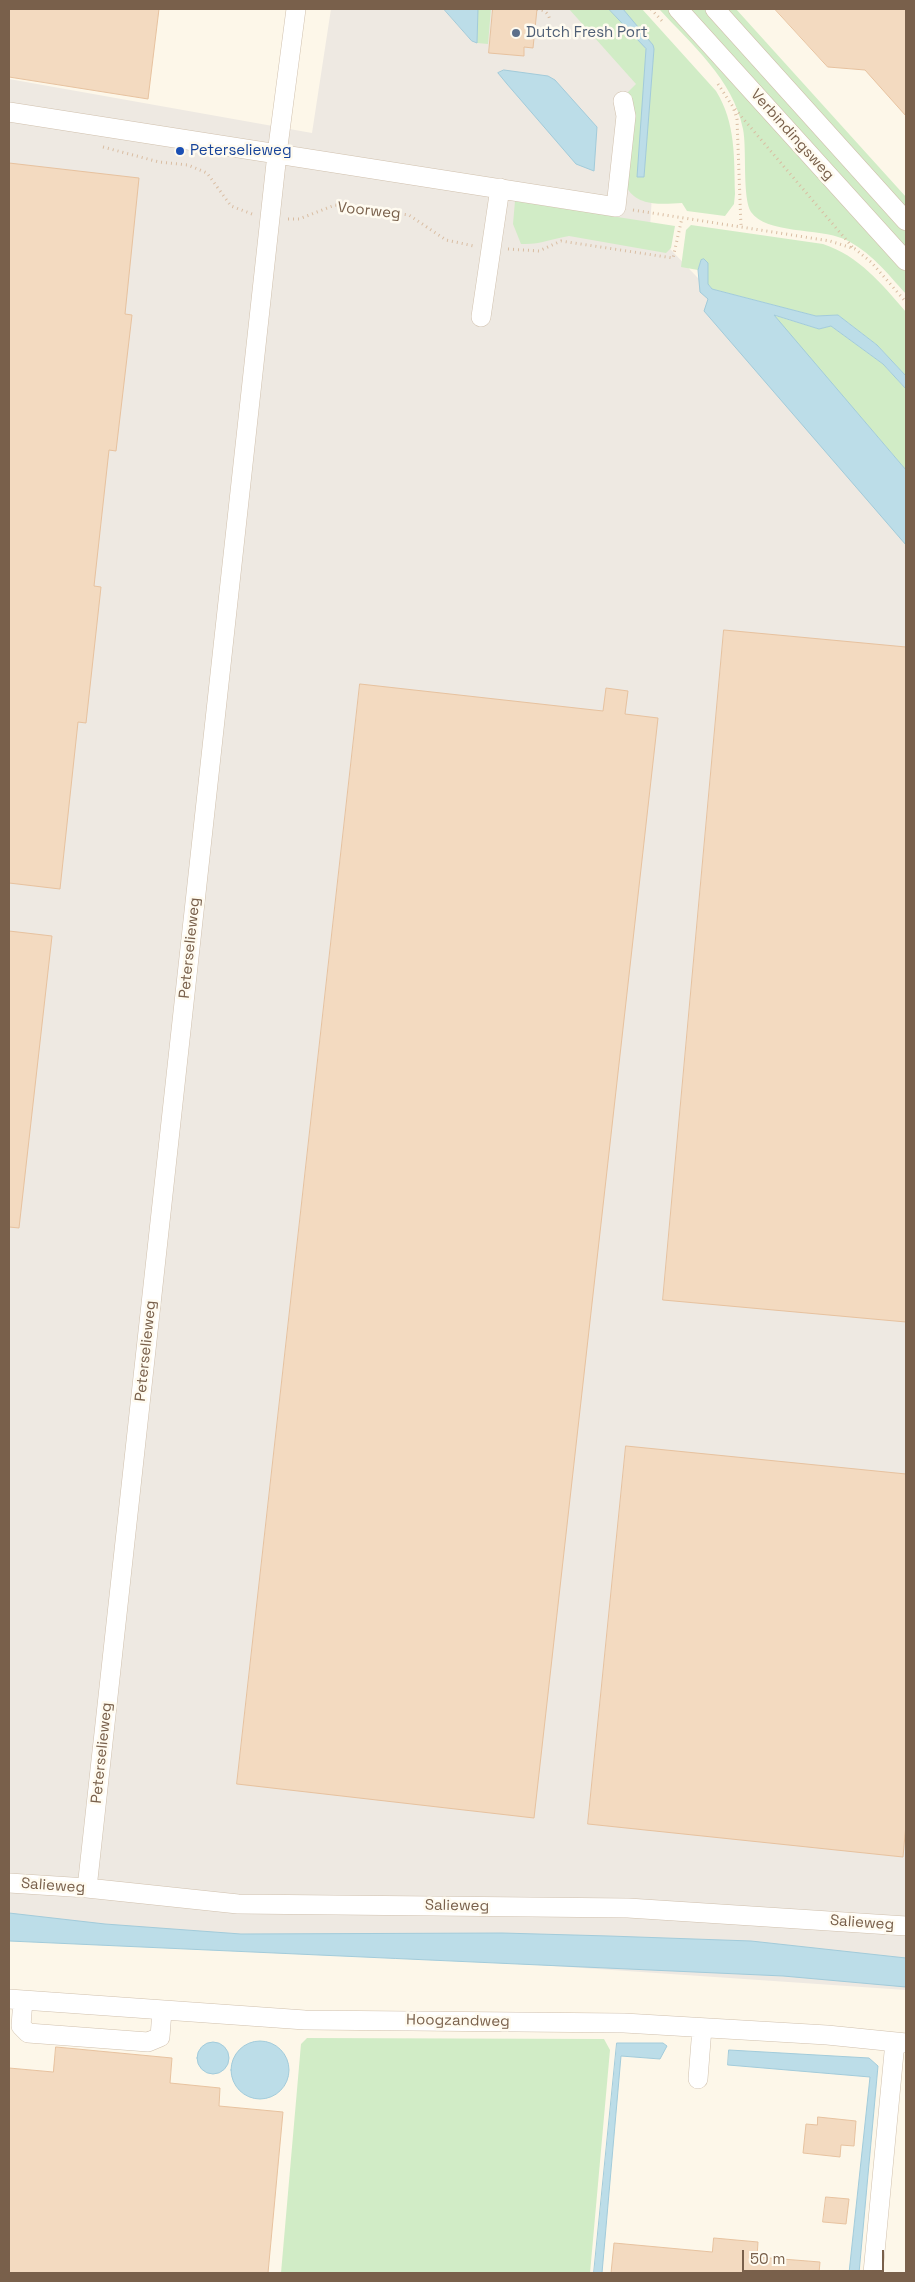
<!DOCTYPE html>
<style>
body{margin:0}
#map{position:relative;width:915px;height:2282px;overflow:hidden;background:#fdf7e9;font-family:"Space Grotesk",sans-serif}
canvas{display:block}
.frame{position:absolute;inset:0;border:10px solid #79604b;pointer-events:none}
.scale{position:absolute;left:742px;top:2250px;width:142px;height:22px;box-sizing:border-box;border:2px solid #79604b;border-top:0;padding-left:6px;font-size:15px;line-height:18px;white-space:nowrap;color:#79604b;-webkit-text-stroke:4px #fffbf0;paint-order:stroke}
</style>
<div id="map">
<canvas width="915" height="2282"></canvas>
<div class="frame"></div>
<div class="scale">50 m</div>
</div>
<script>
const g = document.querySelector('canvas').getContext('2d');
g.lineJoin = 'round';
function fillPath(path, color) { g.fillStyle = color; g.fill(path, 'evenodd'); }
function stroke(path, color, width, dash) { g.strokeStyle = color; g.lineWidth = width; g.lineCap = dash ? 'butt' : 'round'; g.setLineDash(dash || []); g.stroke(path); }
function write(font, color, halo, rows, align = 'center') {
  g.font = font + ' "Space Grotesk",sans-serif'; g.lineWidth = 5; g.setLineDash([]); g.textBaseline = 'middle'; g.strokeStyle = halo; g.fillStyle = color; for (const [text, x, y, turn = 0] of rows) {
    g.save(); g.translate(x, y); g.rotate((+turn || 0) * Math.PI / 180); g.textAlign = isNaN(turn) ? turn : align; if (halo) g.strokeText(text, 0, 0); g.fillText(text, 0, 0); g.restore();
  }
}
const industrial = new Path2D(`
 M331 9H626L661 47 650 228 880 468 906 500V1990L9 1929V79L312 133Z`);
const green = new Path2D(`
 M478 9H491L488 44 477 43Z
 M569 9H609L646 49 638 177 644 176 654 49 653 45 623 9H642L716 91C736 123 734 158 735 194L734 204 725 216 687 211 682 203C663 204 638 207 627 188L626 94 636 84Z
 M659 9H671L906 270V294C887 273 870 251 844 239 819 228 766 234 751 212 742 198 747 148 743 129 733 79 691 44 659 9Z
 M687 9H708L906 228V252Z
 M723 9H736L906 197V211Z
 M515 201 675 226 671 248 666 253 569 236C550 239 540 245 521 244L513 224Z
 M691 225 823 244C859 256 881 283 906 312V376L877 345 838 315 816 316 712 289 708 284V263L701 260 698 270 681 267 686 230Z
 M773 315 819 329 831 326 883 364 906 389V470Z
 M307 2038 604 2039 610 2050 590 2273H281L301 2044Z`);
const water = new Path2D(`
 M444 9H478L477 43 472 41Z
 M609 9H623L653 45 654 49 644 177H637L646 49Z
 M504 70 548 76 555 80 597 127 594 171 576 164 507 84 498 73Z
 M704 259 708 263V284L712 289 816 316 838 315 877 345 906 376V389L883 364 831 326 819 329 774 315 906 470V545L704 311 708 299 700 292 698 270 701 260Z
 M9 1913 105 1924 241 1934 502 1933 609 1936 751 1941 906 1958V1987L783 1976 9 1941Z
 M231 2070a29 29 0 1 1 58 0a29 29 0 1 1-58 0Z
 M197 2058a16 16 0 1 1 32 0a16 16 0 1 1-32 0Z
 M617 2043H663L667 2046 660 2059 621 2056 602 2273H594Z
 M729 2050 869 2058 878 2066 859 2273H849L870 2077 728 2065Z`);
const building = new Path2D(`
 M9 9H159L148 99 9 77Z
 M493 9H537L533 48 524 47V56L489 53Z
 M775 9H906V116L865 70 828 67Z
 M9 163 139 178 125 314 132 315 116 451 109 450 94 586 101 587 86 723 78 722 60 889 9 883Z
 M724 630 906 647V1322L663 1300Z
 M360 684 603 711 606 688 628 691 625 714 658 718 534 1818 237 1784Z
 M9 931 52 936 19 1228 9 1227Z
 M626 1446 906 1474V1824L903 1857 588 1824Z
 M56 2047 172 2058 170 2083 220 2088 219 2106 283 2112 268 2273H9V2068L53 2072Z
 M818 2117 856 2121 854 2146 841 2145 840 2157 803 2153 806 2124 817 2125Z
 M826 2197 849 2199 846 2224 823 2222Z
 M714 2238 758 2242 757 2257 820 2262 819 2273H611L614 2243 712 2252Z`);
const path = new Path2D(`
 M537 9C544 10 549 13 550 21
 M651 9 662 21
 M718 84 733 107 737 119 741 227
 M735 109 854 249
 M103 147 159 162 188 165 207 173 231 206 252 214
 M633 210 830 241 855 249 871 262 906 302
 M288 219H299L335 205 409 215 446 240 474 246
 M508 249 539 251 561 241 673 258 682 218`);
const minor = new Path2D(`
 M678 9 906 261
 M715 9 906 221
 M9 112 616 207 626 116 623 101
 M481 317 500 188
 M9 1883 87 1888 238 1904 628 1908 906 1926
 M87 1888 277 154 296 9
 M9 1999 305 2020 624 2023 827 2035 906 2043
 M23 2000 21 2026 28 2033 148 2042 160 2037 162 2011
 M698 2079 702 2028
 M873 2273 895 2042`);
const markers = [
 [516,33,5,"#5c6f8a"],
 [180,151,5,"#1a4fb4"]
];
const serviceNames = [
 ["Dutch Fresh Port",526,33]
];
const streetNames = [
 ["Verbindingsweg",792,135,48],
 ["Voorweg",369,211,6],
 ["Peterselieweg",190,948,-84],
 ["Peterselieweg",146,1351,-84],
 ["Peterselieweg",102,1753,-84],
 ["Salieweg",53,1886,4],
 ["Salieweg",457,1906,1],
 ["Salieweg",862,1923,4],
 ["Hoogzandweg",458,2021,1]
];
const transitNames = [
 ["Peterselieweg",190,151]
];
fillPath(industrial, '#eee9e2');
fillPath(green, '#d1ecc6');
fillPath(water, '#bcdde8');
stroke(water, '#a2cbda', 1);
fillPath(building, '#f3dac0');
stroke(building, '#e7c29f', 1);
stroke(minor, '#d0c0ad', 20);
stroke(path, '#d9bda2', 3, [1, 4]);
stroke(minor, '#fff', 19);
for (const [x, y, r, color] of markers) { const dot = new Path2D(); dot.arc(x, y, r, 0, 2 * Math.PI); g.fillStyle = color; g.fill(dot); stroke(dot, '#fffbf0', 2); }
write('15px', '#4e5e75', '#fffbf0', serviceNames, 'left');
write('15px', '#79604b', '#fffbf0', streetNames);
write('15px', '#164399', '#fffbf0', transitNames, 'left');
</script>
